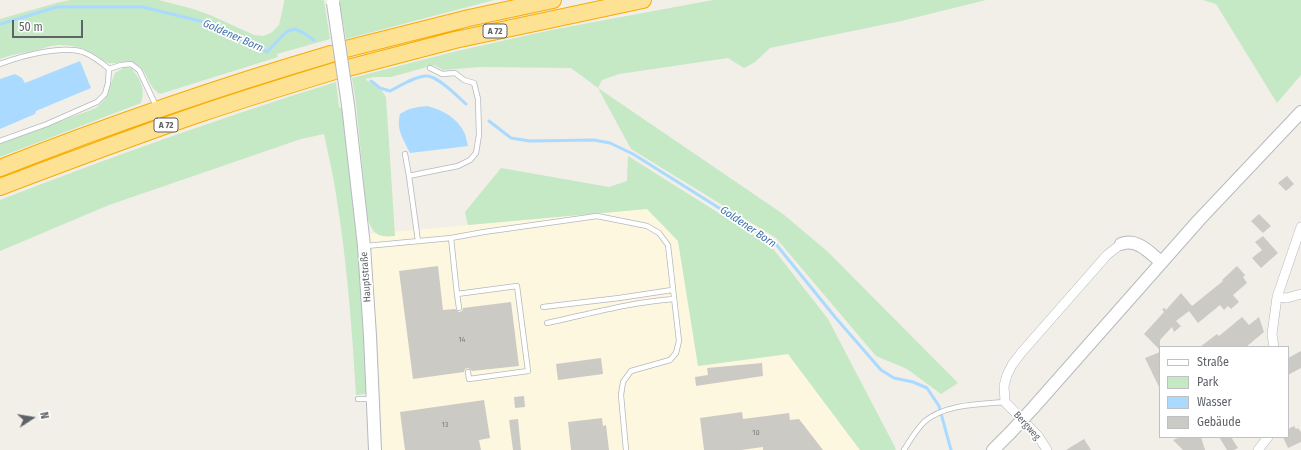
<!DOCTYPE html>
<meta charset="utf-8">
<style>
body{margin:0}
#map{position:relative;width:1301px;height:450px;overflow:hidden;background:#f1efe8;font-family:"Fira Sans Condensed",sans-serif}
canvas{display:block}
.legend{position:absolute;left:1159px;top:346px;width:130px;height:92px;box-sizing:border-box;background:#fff;border:1px solid #bfc1c3;margin:0;padding:5px 7px;list-style:none;font-size:12px;color:#5f6368}
.legend li{display:flex;align-items:center;gap:8px;height:20px}
.legend b{width:20px;border:1px solid #bfc1c3}
.north{position:absolute;left:12px;top:398px;width:40px;height:40px;-webkit-text-stroke:3px #fff;paint-order:stroke;rotate:78deg;font-size:11px;font-weight:700;line-height:16px;text-align:center;color:#5f6368}
.north::after{content:'';display:block;margin:auto;width:14px;height:18px;background:#5f6368;clip-path:polygon(50% 0,100% 100%,50% 72%,0 100%)}
.scale{position:absolute;left:12px;top:20px;width:71px;height:18px;box-sizing:border-box;border:2px solid #5f6368;border-top:0;padding-left:5px;font-size:12px;line-height:14px;white-space:nowrap;color:#5f6368;-webkit-text-stroke:3px #fff;paint-order:stroke}
</style>
<div id="map">
<canvas width="1301" height="450"></canvas>
<ul class="legend">
<li><b style="height:5px;background:#fff"></b>Straße</li>
<li><b style="height:11px;background:#c5e8c5"></b>Park</li>
<li><b style="height:11px;background:#aadaff"></b>Wasser</li>
<li><b style="height:11px;background:#cccac5"></b>Gebäude</li>
</ul>
<div class="north">N</div>
<div class="scale">50 m</div>
</div>
<script>
const g = document.querySelector('canvas').getContext('2d');
g.lineJoin = 'round';
function fillPath(path, color) { g.fillStyle = color; g.fill(path, 'evenodd'); }
function stroke(path, color, width, dash) { g.strokeStyle = color; g.lineWidth = width; g.lineCap = dash ? 'butt' : 'round'; g.setLineDash(dash || []); g.stroke(path); }
function write(font, color, halo, rows, align = 'center') {
  g.font = font + ' "Fira Sans Condensed",sans-serif'; g.lineWidth = 3.5; g.setLineDash([]); g.textBaseline = 'middle'; g.strokeStyle = halo; g.fillStyle = color; for (const [text, x, y, turn = 0] of rows) {
    g.save(); g.translate(x, y); g.rotate((+turn || 0) * Math.PI / 180); g.textAlign = isNaN(turn) ? turn : align; if (halo) g.strokeText(text, 0, 0); g.fillText(text, 0, 0); g.restore();
  }
}
const commercial = new Path2D(`
 M647 209 678 241 698 366 788 354 860 450H382L381 406 377 330 368 234Z`);
const green = new Path2D(`
 M70 0H159L193 9 210 15 254 35 263 36 271 33 279 25 284 3V0H324L330 39 277 54 278 57 160 94C148 87 148 73 138 65 129 57 118 65 108 63 101 60 92 51 81 48 75 46 67 45 60 45 51 45 42 49 33 51 22 53 10 55 0 59V19L60 2Z
 M339 0H494L346 39Z
 M713 0H986L901 21 770 48 755 62 744 68 728 58 619 74 602 80 598 88 783 214 828 252 958 383 941 394 907 369 876 356 776 238 631 149 598 88 571 68 481 67 443 70 434 65 391 77H374L365 79 382 91 386 97 395 236C377 238 372 233 367 216L356 103 352 78 453 52 551 30Z
 M1203 0H1301V75L1277 103 1216 4Z
 M125 67 131 68C140 79 146 88 141 103L0 157V144L96 108 105 99 115 73Z
 M336 82 339 107 342 108C354 202 364 296 367 390L366 394 356 395C352 328 347 261 336 194 333 174 328 154 324 134L301 139 109 205 0 251V200C111 157 222 117 336 82Z
 M628 156 771 246 828 319 896 449 894 450H860L788 354 698 366 678 241 647 209 468 225 465 212 501 168 609 187 627 181Z`);
const water = new Path2D(`
 M80 61 91 88 36 111 35 114 0 129V79L15 74 22 78 25 83Z
 M427 106C443 110 458 118 465 134 466 137 467 142 468 146L410 153C403 138 396 130 400 114 409 108 417 107 427 106Z`);
const stream = new Path2D(`
 M0 24 57 7H143L204 22 267 52 286 32 294 29 302 32 314 40
 M371 81 380 88 390 91C400 86 417 75 428 76 440 78 457 96 466 104
 M489 121 511 138 530 141 594 140 610 143 633 154 775 243 835 317 881 370 894 378 913 382 927 388 939 406 951 450`);
const building = new Path2D(`
 M1287 176 1294 184 1286 191 1278 183Z
 M1259 214 1271 226 1263 233 1251 221Z
 M1263 236 1278 253 1261 268 1252 258 1262 250 1255 242Z
 M438 266 443 310 455 309 459 312 462 311 463 308 511 302 519 366 472 371 468 368 465 369 464 372 413 379 399 271Z
 M1237 266 1245 275 1243 277 1247 283 1233 295 1239 302 1231 309 1228 306 1224 310 1220 305 1198 323 1189 311 1176 321 1181 326 1174 332 1172 327 1160 340V350L1144 334 1164 312 1162 309 1165 308 1166 310 1181 293 1192 306 1223 281 1222 280Z
 M1242 317 1249 325 1259 317 1264 332 1246 347H1200L1217 334 1219 336Z
 M1301 351V368L1288 375V358Z
 M1160 352V389L1145 358Z
 M601 358 603 374 558 380 556 364Z
 M762 363 763 376 696 386 695 377 708 375 707 368Z
 M524 396 525 407 515 408 514 397Z
 M484 400 490 438 479 440 481 450H405L400 412Z
 M742 412 743 419 789 413 790 420 799 419 823 450H763V447L741 450H704L700 418Z
 M602 418 603 426 606 425 609 450H571L568 422Z
 M518 419 521 450H513L509 420Z
 M1294 426 1296 429 1298 428 1301 432V442L1288 448 1283 437H1288V429Z
 M1181 437H1201L1205 450H1183L1173 440Z
 M1219 437H1231L1238 448 1234 450H1227Z
 M1084 439 1091 450H1066Z`);
const lane = new Path2D(`
 M0 64C21 56 62 45 83 52 93 56 101 62 109 69
 M109 69 121 65 131 64 139 70 157 108
 M0 141 47 124 97 102 105 94 108 83 109 69
 M405 154 409 176 418 241
 M409 176 423 173 458 166 470 160 476 153 479 135 478 99 474 83 464 80 455 73 442 74 430 68
 M451 238 457 294
 M366 246 451 238 484 232 597 216 647 226 659 233 668 245 679 341 676 353 670 360 631 371 623 382 621 395 626 450
 M543 307 619 298 672 290
 M459 308 457 294 517 286 528 371 469 379 468 372
 M547 323C589 314 631 302 674 299
 M358 399H372
 M904 450C910 440 916 430 924 422 944 404 981 404 1005 402`);
const street = new Path2D(`
 M1277 297 1287 298 1301 294
 M1274 347 1272 334 1277 297 1301 227
 M1047 450 1038 436 1005 402 1004 386 1007 375 1012 365 1021 353 1107 255 1121 244
 M1258 450 1268 437`);
const secondary = new Path2D(`
 M348 105 364 246 370 336 375 450
 M1121 244C1137 238 1149 252 1161 262
 M1033 408 1199 220 1301 112
 M993 450 1010 433`);
const highway = new Path2D(`
 M346 49 469 18 553 0
 M348 68 455 40 643 0
 M0 168C109 125 219 87 331 54
 M0 187C66 162 132 137 199 114 244 99 289 85 335 71`);
const secondaryBridge = new Path2D(`
 M333 3 348 105
 M1010 433 1033 408`);
const numberNames = [
 ["14",462,340],
 ["13",445,425],
 ["10",756,433]
];
const shields = [
 [495,31,24],
 [166,125,24]
];
const shieldNames = [
 ["A 72",495,31],
 ["A 72",166,125]
];
const streetNames = [
 ["Hauptstraße",366,277,-94],
 ["Bergweg",1027,426,48]
];
const waterNames = [
 ["Goldener Born",233,36,24],
 ["Goldener Born",748,227,34]
];
fillPath(commercial, '#fef7e0');
fillPath(green, '#c5e8c5');
fillPath(water, '#aadaff');
stroke(stream, '#aadaff', 3);
fillPath(building, '#cccac5');
stroke(lane, '#b5b8bc', 6);
stroke(street, '#b5b8bc', 10);
stroke(secondary, '#b6babf', 14);
stroke(highway, '#f9ab00', 18);
stroke(lane, '#fff', 4.5);
stroke(street, '#fff', 9);
stroke(secondary, '#fff', 12);
stroke(highway, '#fde293', 16);
stroke(secondaryBridge, '#b6babf', 14, []);
stroke(secondaryBridge, '#fff', 12);
write('8px', '#7a7d7f', null, numberNames);
for (const [x, y, w] of shields) { const box = new Path2D(); box.roundRect(x - w / 2, y - 7, w, 14, 3); g.fillStyle = '#fff'; g.fill(box); stroke(box, '#5f6368', 1); }
write('bold 9px', '#5f6368', null, shieldNames);
write('10px', '#5f6368', '#fff', streetNames);
write('italic 11px', '#4174aa', '#fff', waterNames);
</script>
